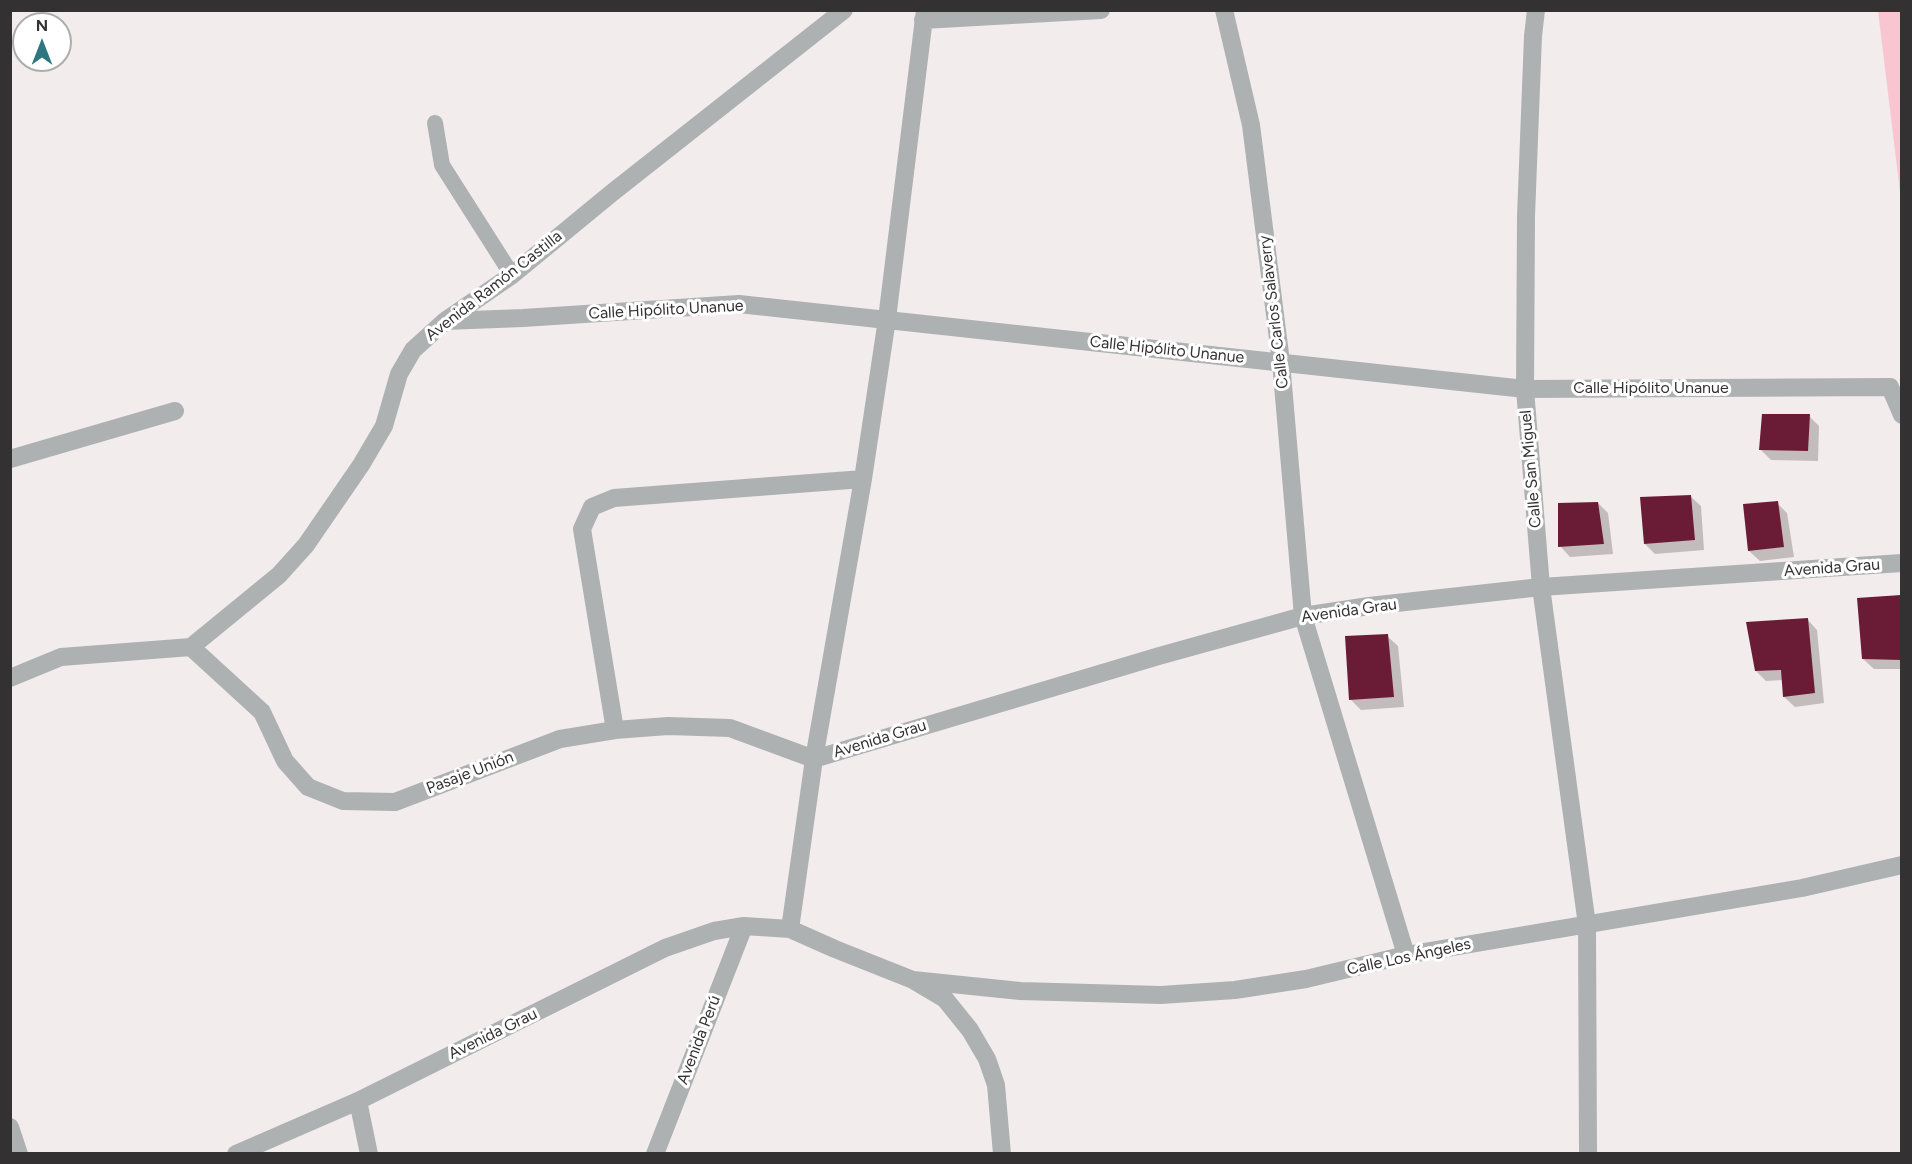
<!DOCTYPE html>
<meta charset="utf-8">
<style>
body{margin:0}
#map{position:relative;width:1912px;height:1164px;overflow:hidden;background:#f3eced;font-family:Figtree,sans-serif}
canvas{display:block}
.frame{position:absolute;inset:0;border:12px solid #343132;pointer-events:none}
.north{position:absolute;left:12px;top:12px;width:60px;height:60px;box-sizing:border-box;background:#fff;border:2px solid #aeadad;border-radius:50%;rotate:0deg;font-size:16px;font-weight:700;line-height:24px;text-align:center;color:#343132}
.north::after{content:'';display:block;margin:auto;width:21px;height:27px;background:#2e7680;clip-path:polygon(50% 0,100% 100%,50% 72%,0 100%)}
</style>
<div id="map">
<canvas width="1912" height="1164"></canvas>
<div class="frame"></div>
<div class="north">N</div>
</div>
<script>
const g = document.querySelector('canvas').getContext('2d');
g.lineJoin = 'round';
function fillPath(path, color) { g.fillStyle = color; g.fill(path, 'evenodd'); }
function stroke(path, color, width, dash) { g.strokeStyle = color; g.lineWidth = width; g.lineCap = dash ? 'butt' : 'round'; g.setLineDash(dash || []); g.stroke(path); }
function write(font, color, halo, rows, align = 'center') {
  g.font = font + ' Figtree,sans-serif'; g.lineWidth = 6; g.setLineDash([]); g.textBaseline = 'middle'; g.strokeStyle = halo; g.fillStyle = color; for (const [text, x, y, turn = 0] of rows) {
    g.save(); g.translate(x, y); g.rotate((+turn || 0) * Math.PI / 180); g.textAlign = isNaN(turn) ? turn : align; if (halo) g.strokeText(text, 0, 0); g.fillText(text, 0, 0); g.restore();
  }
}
const green = new Path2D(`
 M1878 11H1901V200Z`);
const shadow = new Path2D(`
 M1809 416 1819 426 1818 461 1771 460 1761 450Z
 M1690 496 1701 506 1704 550 1655 554 1645 544Z
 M1598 503 1608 513 1613 554 1570 557 1560 546Z
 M1777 503 1787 513 1794 557 1760 561 1749 551Z
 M1900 596 1902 598V669H1874L1863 659Z
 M1807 619 1817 630 1824 703 1795 707 1784 697 1783 680 1766 681 1756 671Z
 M1387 636 1398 646 1404 707 1361 710 1351 700Z`);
const building = new Path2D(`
 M1762 414H1810L1808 451 1759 450Z
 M1691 495 1695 540 1644 544 1640 497Z
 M1778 501 1784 547 1748 551 1743 504Z
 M1598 502 1604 544 1558 547V503Z
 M1901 595 1902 660 1862 659 1857 598Z
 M1808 618 1815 693 1783 697 1781 670 1755 671 1746 622Z
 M1388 634 1394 697 1349 700 1345 636Z`);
const lane = new Path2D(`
 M435 123 442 165 512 275`);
const street = new Path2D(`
 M1224 10 1251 125 1281 362 1303 616 1406 955
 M1536 10 1533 36 1526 216 1525 389 1541 587 1587 925 1588 1154
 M923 20 1101 10
 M445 321 523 318 739 304 1525 389 1890 387 1902 415
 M10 459 175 411
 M191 647 262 712 285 761 308 787 343 801 395 802 560 739 615 730 668 726 730 728 814 759 1159 656 1303 616 1369 606 1541 587 1902 563
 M191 647 279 575 306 545 361 465 384 426 399 374 413 350 445 321 512 275 613 192 844 10
 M10 678 61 657 191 647
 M615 730 582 529 592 507 614 498 863 479
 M790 929 814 759 863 479 887 319 925 10
 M913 980 1020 991 1161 995 1235 990 1306 979 1406 955 1802 888 1902 865
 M358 1101 369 1154
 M10 1127 19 1154
 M236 1154 358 1101 665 948 714 931 744 926 790 929 835 949 913 980 945 999 970 1030 987 1059 996 1085 1002 1154
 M655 1154 744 926`);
const streetNames = [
 ["Avenida Ramón Castilla",494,286,-38],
 ["Calle Hipólito Unanue",666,310,-3],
 ["Calle Carlos Salaverry",1274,312,-97],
 ["Calle Hipólito Unanue",1167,350,6],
 ["Calle Hipólito Unanue",1651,388],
 ["Calle San Miguel",1531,469,-95],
 ["Avenida Grau",1832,568,-4],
 ["Avenida Grau",1349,611,-8],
 ["Avenida Grau",880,739,-17],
 ["Pasaje Unión",470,773,-21],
 ["Calle Los Ángeles",1409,957,-12],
 ["Avenida Grau",493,1034,-26],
 ["Avenida Perú",699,1040,-69]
];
fillPath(green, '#f9c5d0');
fillPath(shadow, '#0003');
fillPath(building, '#6a1c36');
stroke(lane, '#aeb1b2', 16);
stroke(street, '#aeb1b2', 18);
write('16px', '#343132', '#fff', streetNames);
</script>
